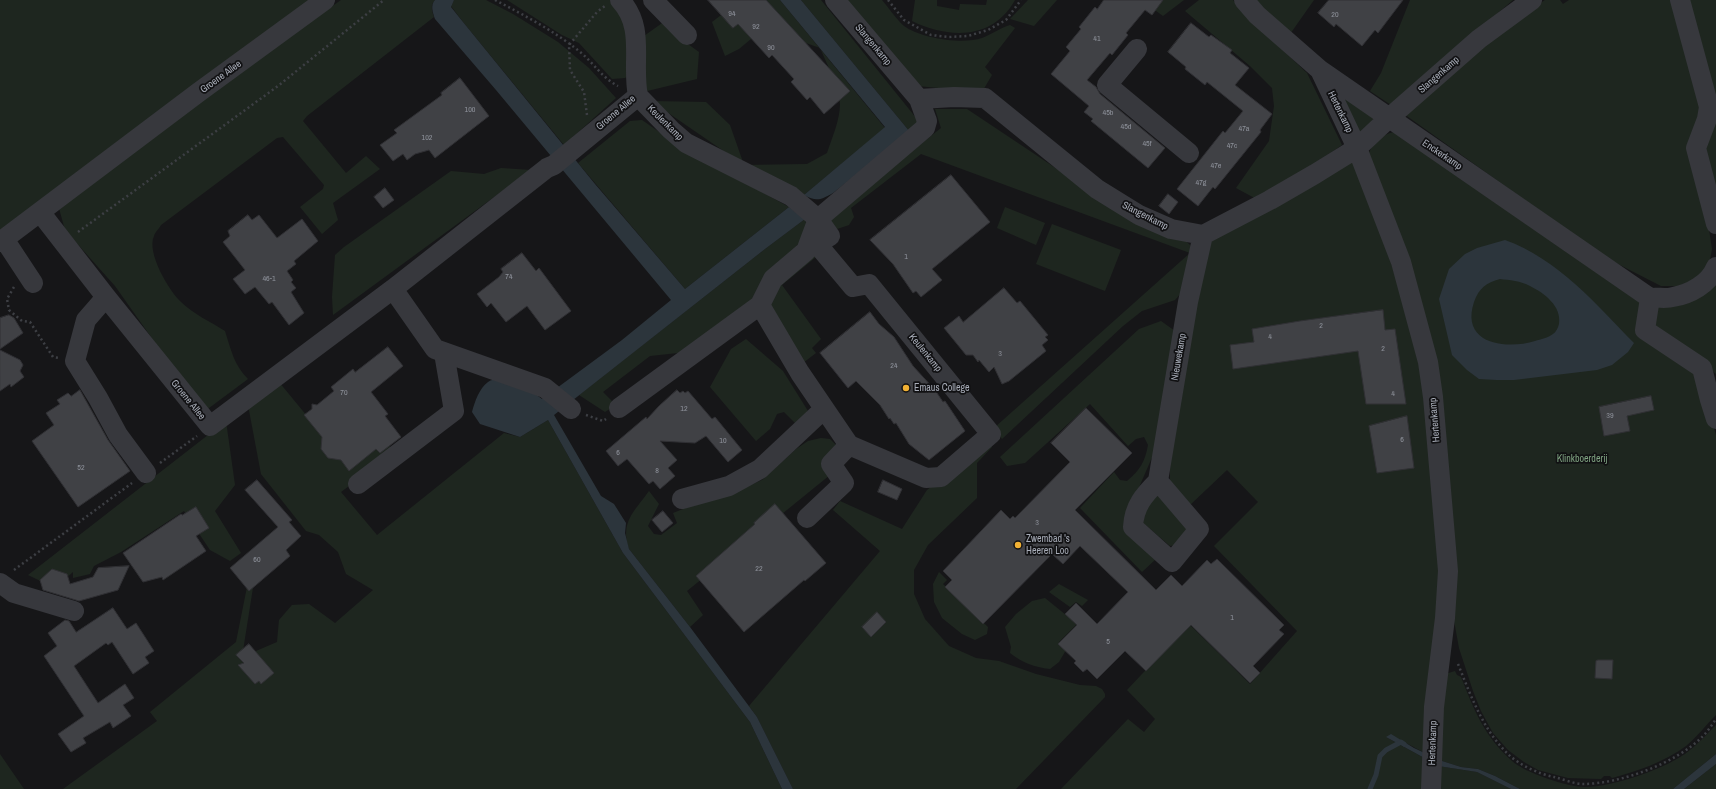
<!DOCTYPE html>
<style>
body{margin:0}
canvas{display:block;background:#161618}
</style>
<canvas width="1716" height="789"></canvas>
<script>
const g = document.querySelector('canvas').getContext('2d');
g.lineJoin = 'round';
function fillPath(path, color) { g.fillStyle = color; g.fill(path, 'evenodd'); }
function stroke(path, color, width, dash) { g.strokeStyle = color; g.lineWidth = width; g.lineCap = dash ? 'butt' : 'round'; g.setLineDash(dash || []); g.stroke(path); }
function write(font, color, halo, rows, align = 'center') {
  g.font = font + ' "Archivo Narrow",sans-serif'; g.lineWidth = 3.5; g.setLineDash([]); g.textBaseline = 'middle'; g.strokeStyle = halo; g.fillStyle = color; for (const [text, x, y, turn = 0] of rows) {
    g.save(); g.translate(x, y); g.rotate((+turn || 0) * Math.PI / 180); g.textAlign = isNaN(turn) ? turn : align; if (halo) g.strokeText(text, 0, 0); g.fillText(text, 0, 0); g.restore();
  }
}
const green = new Path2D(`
 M0 0H318L0 232Z
 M341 0H435C430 5 432 11 434 17L307 116 303 121 346 173 366 156 380 169 333 203 338 220 322 234 300 207 323 189 324 185 283 137 277 138 161 225C159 229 155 232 154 236 146 252 169 291 181 302 193 314 211 322 225 331 231 350 234 365 248 379L205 411 192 395 115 286 65 230 57 201Z
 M454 0H486L513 14 558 42 589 68 616 98 564 145 463 22 451 6Z
 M507 0H611L625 16 629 75 625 78 612 79 579 43 562 35Z
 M737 0H780C815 43 850 85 885 128L804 195 744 165 651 101 706 102 730 125 744 165 807 164 827 153C832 138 840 120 840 104 839 88 827 64 820 48L775 32 751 39 739 49 725 56 712 22 737 3Z
 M801 0H821L921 124 910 132Z
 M845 0H882C889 8 896 19 904 26 920 38 963 45 982 38 992 34 1000 28 1010 25L1015 28 985 67 992 75 982 92 917 86Z
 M915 0H937V6L959 10 960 4 986 5 987 0H1015C993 40 949 39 912 21Z
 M1028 0H1057L1034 26 1010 19Z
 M1161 0H1184L1163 16 1152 8Z
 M1199 0H1233L1251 20 1307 73 1342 145 1260 201 1236 188 1269 141 1274 106 1272 88 1250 66 1185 11Z
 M1250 0H1314L1288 37Z
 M1410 0H1513L1391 105 1370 91 1381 73Z
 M1545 0H1560L1563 4 1569 0H1672L1696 87 1701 116 1708 223 1712 249 1709 265 1694 280 1678 286H1661L1618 264 1578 238 1404 114 1519 17Z
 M1685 0H1716V198L1706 151Z
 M665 21 681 39 699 52 697 79 643 92 644 36Z
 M1346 99 1374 119 1359 135 1342 100Z
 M935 109H967L1144 227 1167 236 1185 240 1192 247 1191 261 1183 291 1175 300 1142 311 1123 326 1002 439 994 428 1190 253 921 154 851 208 854 217 849 225 837 229 828 223 829 217 941 128Z
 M642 120 682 148 789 207 685 289 578 163 630 121Z
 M1394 132 1641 300 1642 318 1699 373 1716 435V715C1706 725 1697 737 1686 746 1664 762 1638 771 1612 778L1610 776H1604L1601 779 1568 778 1538 770 1524 762 1508 750 1493 733 1481 711 1473 691 1459 648 1453 615 1445 463 1368 155C1373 142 1381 135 1394 132Z
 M1354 162 1372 202 1424 368 1444 582 1427 754C1412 747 1403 739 1386 737L1428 760 1425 789H1061L1128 719 1144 732 1155 719 1127 690 1189 624 1250 684 1297 631 1214 546 1258 502 1227 470 1189 506 1170 482V454L1195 307 1210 240 1338 165Z
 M501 168 531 170 333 315 332 297 335 255 344 247 451 171 484 174Z
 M1005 207 1045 223 1036 245 997 228Z
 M805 219 808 231 759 295 687 352 650 356 603 392 616 405 605 412 579 395 765 249Z
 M1052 224 1121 250 1105 291 1036 264Z
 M811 254 816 257 782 285 821 339 812 348 816 353 803 363 767 306 771 294Z
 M1716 281V374L1696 357 1652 328 1655 304Z
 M1161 321 1175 331 1153 455 1128 513 1156 559 1142 572 1080 508 1114 472 1120 480 1127 481C1140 470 1145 462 1148 445L1144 437 1136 439 1128 446 1090 404 1025 463 1007 466 1000 457 1139 329Z
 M746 339 783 371 808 411 796 424 784 412 777 414 770 429 756 441 710 387 731 349Z
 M279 382 349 467 386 441 394 452 341 492 377 535 504 433 520 437 548 420 623 553 750 722 782 789H63L157 721 150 712 236 642 248 582 255 575 242 657 277 642 279 620 292 605 309 604 335 623 373 590 346 574 338 552 319 535 306 531 261 474 248 405Z
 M226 421 235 485 215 511 241 553 230 561 210 550 184 511 121 552 94 566 90 574 73 578V572L55 588 28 575Z
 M821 438 830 439 838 447 830 475 687 591 703 615 690 627 629 549C620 522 634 512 649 491L659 504 648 526 654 534 661 535 677 523 673 513 698 503 723 497 762 480 796 449 808 441Z
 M989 442 992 447 977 463V498L928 545 914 570V594L925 619 949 646 976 658 999 661 1036 674 1080 685 1096 686 1102 689 1105 694V697L1016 789H793L757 717 749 706 880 551 833 510 840 501 902 529 927 490Z
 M1156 492 1188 528 1176 545 1170 546 1143 523 1148 498Z
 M939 572 947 580 943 584 988 627 987 634 975 640 962 634 942 618 934 602 933 584Z
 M1059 584 1088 600 1082 606 1076 602 1070 607 1049 592Z
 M1045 598 1077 624 1059 642 1066 650 1059 662 1050 669C1034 667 1023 663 1010 653L1011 647 1005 627 1016 614 1032 601Z
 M1455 671 1457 675 1461 677C1474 710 1484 736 1512 761 1525 773 1568 787 1585 787 1613 787 1669 768 1690 750 1699 743 1708 733 1716 725V754L1673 789H1520L1495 776 1478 769 1461 767 1439 760 1442 675Z
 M0 754 24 789H0Z
 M1716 764V789H1684Z
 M1438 766 1477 772 1511 789H1440Z`);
const water = new Path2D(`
 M435 0H454L451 7 463 22 595 184 685 289 789 207 805 219 765 249 554 415 601 496 614 504 626 523 625 533 629 549 690 627 757 717 793 789H782L750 722 623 553 548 420 520 437 480 424 472 412C475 401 479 389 488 382 503 372 530 390 542 399L622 340 671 300 496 90 435 19C433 13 430 5 435 0Z
 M780 0H801L910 132 833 193C820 200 817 202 804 195L885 127Z
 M1505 240C1558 259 1596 304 1634 343L1628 352 1612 365 1597 370 1514 380H1497L1479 379 1467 370 1452 355 1439 299 1449 269 1465 254 1477 248ZM1500 279C1509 280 1521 281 1530 286 1544 293 1562 306 1559 324 1558 328 1556 332 1553 334 1548 338 1541 339 1535 341 1506 350 1460 344 1474 302 1479 288 1486 283 1500 279Z
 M1391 734 1414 748 1427 754 1428 760 1386 737Z
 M1716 754V764L1684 789H1673Z
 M1439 760 1461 767 1478 769 1495 776 1520 789H1511L1477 772 1438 766Z`);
const stream = new Path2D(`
 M1370 789 1376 775 1380 756 1386 750 1401 742 1404 744`);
const building = new Path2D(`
 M708 0H766L850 91 824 114 810 97 807 100 791 82 794 79 772 55 769 58 738 24 733 28Z
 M1104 0H1163L1152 15 1145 10 1126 33 1128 35 1112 55 1110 53 1087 80 1096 87 1100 94 1165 148 1148 168 1091 121 1093 119 1084 112 1089 106 1051 74 1070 51 1066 47 1081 29 1079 27 1095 7 1097 9Z
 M1329 0H1403L1378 33 1375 30 1362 46 1336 24 1334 27 1318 13Z
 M1191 23 1209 37 1211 35 1232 50 1230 53 1249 68 1235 85 1272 114 1260 130 1261 132 1215 189 1213 187 1198 206 1177 189 1223 131 1225 133 1243 111 1207 82 1205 85 1185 69 1186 67 1168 52Z
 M460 78 489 116 435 158 429 150 415 154 407 160 403 154 393 161 380 145 397 133 394 130 442 95 441 93Z
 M951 175 990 222 932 269 942 280 921 297 916 291 913 293 893 264 870 240Z
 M385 188 394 200 383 208 374 197Z
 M1168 194 1178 202 1169 214 1159 206Z
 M248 215 252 220 259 215 277 238 302 219 318 241 294 261 296 264 287 271 293 280 291 282 296 288 291 292 304 313 289 325 272 302 269 304 255 287 245 294 233 279 245 270 223 242 230 236 228 231Z
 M522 253 536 271 539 268 571 311 545 330 527 306 506 322 491 303 487 307 477 294 499 277 503 272 501 269Z
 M1004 288 1017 303 1020 301 1048 335 1045 337 1048 340 1042 345 1046 351 1009 381 1002 384 994 367 989 372 979 360 978 362 973 355H966L944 328 959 316 963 322Z
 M1383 310 1385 330 1395 329 1406 404H1366L1358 351 1233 369 1230 345 1254 342 1252 329 1300 321Z
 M870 312 879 324 894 337 913 366 935 390 943 402 945 401 965 431 929 460 909 444 896 423 894 424 890 418 889 419 880 405 856 381 848 388 820 353Z
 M9 315 14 318 23 333 0 349V318Z
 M388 347 403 366 371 392 388 414 385 416 401 437 380 453 376 449 349 471 341 460 328 458 321 449 322 437 304 415 312 409V404L317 405 334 391 331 387 353 369 355 372Z
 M0 350 20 360 23 365 20 371 24 377 11 387 10 384 0 391Z
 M80 390 108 440 130 471 78 507 32 441 54 425 46 413 60 404 57 400 68 393 71 396Z
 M677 390 680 393 683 391 685 393 688 391 712 419 715 417 742 450 728 462 706 436 695 443 660 441 677 460 668 468 675 476 660 489 653 481 649 484 627 459 618 466 606 451 646 417 647 419 659 406Z
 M1651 396 1654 410 1627 416 1630 431 1604 436 1599 407Z
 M1086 408 1132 453 1075 510 1156 590 1171 575 1182 586 1207 560 1211 564 1217 559 1284 625 1279 630 1284 634 1253 666 1260 673 1250 683 1191 625 1146 671 1125 651 1097 679 1087 669 1083 672 1074 663 1076 661 1058 644 1077 625 1065 614 1076 603 1097 624 1128 592 1080 546 1063 564 1052 554 983 624 945 587 952 580 943 571 1001 510 1010 519 1013 516 1015 518 1070 462 1051 443Z
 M1407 416 1414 468 1377 473 1369 426Z
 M257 480 292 520 289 522 301 536 286 550 290 556 249 591 230 568 278 527 245 490Z
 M883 480 902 489 897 500 878 492Z
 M775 504 826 563 805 581 804 580 744 632 696 576 755 524 754 523Z
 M196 507 209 528 196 536 206 551 163 580 162 577 143 582 123 553 181 514 182 515Z
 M663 511 673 523 662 532 652 520Z
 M129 566 118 590 79 601 43 590 40 580 52 569 67 574 70 584 93 577 98 568Z
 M113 608 127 629 136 623 154 651 145 657 149 663 133 674 112 642 108 645 106 643 74 666 98 703 125 684 134 698 123 705 131 716 113 728 110 722 83 738 86 743 71 752 58 734 84 716 44 656 57 646 48 633 65 620 69 621 76 632Z
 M877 612 886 622 871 637 862 627Z
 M249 644 274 673 261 684 259 681 255 684 238 665 244 663 236 655Z
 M1598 660H1613L1612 679 1595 678 1596 661Z`);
const path = new Path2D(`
 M495 0C524 15 554 31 579 51 593 62 602 78 618 86
 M888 0 904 20 931 35 949 37 968 36 988 30 1006 20 1021 0
 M587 115 584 92 570 70 569 45 597 12 605 6
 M78 232 278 86 384 0
 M14 287 7 299 9 310 22 321 30 322 53 357 59 358
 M586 415 603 421 606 419
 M160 463 197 436
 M14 570 132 483
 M1458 664C1471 696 1483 730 1508 754 1519 765 1539 774 1554 777 1563 779 1574 784 1583 784 1620 784 1677 763 1703 736 1708 731 1712 725 1716 719`);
const minor = new Path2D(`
 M620 0C646 28 631 62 638 96
 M653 0 687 35
 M835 0 919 99 954 97 985 98 1097 189 1139 215 1171 229 1203 235 1270 200 1315 174 1357 148 1389 118 1479 39 1532 0
 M1244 0 1257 15 1320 70 1650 298C1658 297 1666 299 1673 297 1690 294 1709 284 1716 267
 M1680 0 1709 107 1707 119 1696 148 1716 224
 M1137 49 1107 85 1189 153
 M1320 70 1357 148 1401 262 1428 362 1433 397 1448 571 1445 618 1434 707 1431 789
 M638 96 671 130 686 143 791 196 818 219 806 251 773 279 760 305 800 373 849 445 926 478 941 477 991 434 869 284 853 287 817 244 830 236 818 219 925 128 927 121 919 99
 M40 212 106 297 210 426 393 289 547 168 554 165 638 96
 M4 239 33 283
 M0 242 199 92 325 0
 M393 289 435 349 545 388 571 409
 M106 297 86 320 75 361 98 398 118 435 146 473
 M1650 298 1645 330 1702 368 1710 400 1716 419
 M619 408 760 305
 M1158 481 1199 529 1172 562 1133 527C1134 506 1144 495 1158 481L1188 302 1203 235
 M358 484 454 411 444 353
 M682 499 729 486 760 469 824 409
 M807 518 844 483 831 464 849 445
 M0 583 14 593 74 611`);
const markers = [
 [906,388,4,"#f2b134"],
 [1018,545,4,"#f2b134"]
];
const numberNames = [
 ["94",732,14],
 ["20",1335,15],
 ["92",756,27],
 ["41",1097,39],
 ["90",771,48],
 ["100",470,110],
 ["45b",1108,113],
 ["45d",1126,127],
 ["47a",1244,129],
 ["102",427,138],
 ["45f",1147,144],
 ["47c",1232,146],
 ["47e",1216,166],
 ["47g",1201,183],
 ["1",906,257],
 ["74",509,277],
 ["46-1",269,279],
 ["2",1321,326],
 ["4",1270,337],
 ["2",1383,349],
 ["3",1000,354],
 ["24",894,366],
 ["70",344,393],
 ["4",1393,394],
 ["12",684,409],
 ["39",1610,416],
 ["6",1402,440],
 ["10",723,441],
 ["6",618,453],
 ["52",81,468],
 ["8",657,471],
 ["3",1037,523],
 ["60",257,560],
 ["22",759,569],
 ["1",1232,618],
 ["5",1108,642]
];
const streetNames = [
 ["Slangenkamp",873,45,50],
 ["Slangenkamp",1439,75,-41],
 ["Groene Allee",221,77,-36],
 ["Hertenkamp",1340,112,64],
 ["Groene Allee",616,113,-40],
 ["Keulenkamp",665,123,45],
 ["Enckerkamp",1442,155,34],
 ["Slangenkamp",1145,216,27],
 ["Keulenkamp",925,353,51],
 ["Nieuwekamp",1179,357,-80],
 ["Groene Allee",188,400,51],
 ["Hertenkamp",1435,420,-95],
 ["Hertenkamp",1433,743,-88]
];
const poiNames = [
 ["Emaus College",914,388],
 ["Zwembad 's",1026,539],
 ["Heeren Loo",1026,551]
];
const parkNames = [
 ["Klinkboerderij",1582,459]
];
fillPath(green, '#1e261f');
fillPath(water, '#2c353c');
stroke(stream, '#2c353c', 5);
fillPath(building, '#404145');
stroke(building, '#303034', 1);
stroke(path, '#3d3f44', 2.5, [2, 3]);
stroke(minor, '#37383d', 20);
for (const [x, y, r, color] of markers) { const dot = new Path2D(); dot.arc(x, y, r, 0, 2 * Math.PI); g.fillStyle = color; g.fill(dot); stroke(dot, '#111113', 1.5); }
write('8px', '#8e929b', null, numberNames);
write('10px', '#a8adb8', '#111113', streetNames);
write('10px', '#a8adb8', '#111113', poiNames, 'left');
write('10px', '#7fa381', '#111113', parkNames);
</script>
